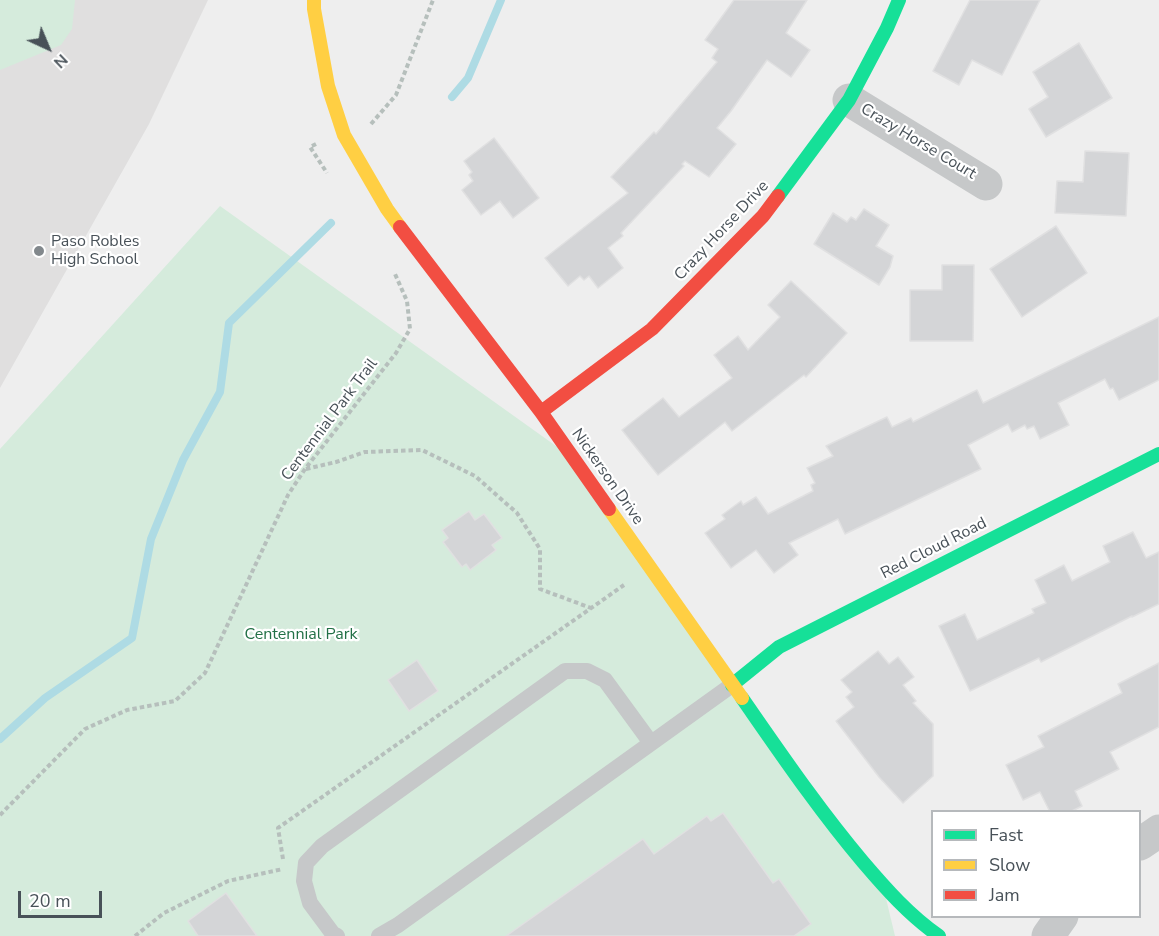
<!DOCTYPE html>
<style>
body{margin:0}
#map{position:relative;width:1159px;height:936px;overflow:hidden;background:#eee;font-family:"Nunito Sans",sans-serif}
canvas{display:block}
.legend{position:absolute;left:931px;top:810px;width:210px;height:108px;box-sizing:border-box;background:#fff;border:2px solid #b6b9bc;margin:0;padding:8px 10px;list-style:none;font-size:18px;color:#485158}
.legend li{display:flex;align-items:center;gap:12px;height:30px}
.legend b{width:30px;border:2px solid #b6b9bc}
.north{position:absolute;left:18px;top:18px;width:60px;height:60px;-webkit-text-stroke:4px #fff;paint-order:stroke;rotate:136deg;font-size:16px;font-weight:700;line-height:24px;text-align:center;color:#485158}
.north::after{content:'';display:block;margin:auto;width:21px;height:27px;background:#485158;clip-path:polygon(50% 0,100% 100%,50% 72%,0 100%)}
.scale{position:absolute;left:18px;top:891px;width:84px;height:27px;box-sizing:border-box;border:3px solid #485158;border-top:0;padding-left:8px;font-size:18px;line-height:21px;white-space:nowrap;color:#485158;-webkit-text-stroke:4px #fff;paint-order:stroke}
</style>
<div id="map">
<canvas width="1159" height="936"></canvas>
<ul class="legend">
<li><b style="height:8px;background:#16e098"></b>Fast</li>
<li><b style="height:8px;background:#ffcf43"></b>Slow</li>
<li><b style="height:8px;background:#f24e42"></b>Jam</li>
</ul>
<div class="north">N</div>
<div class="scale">20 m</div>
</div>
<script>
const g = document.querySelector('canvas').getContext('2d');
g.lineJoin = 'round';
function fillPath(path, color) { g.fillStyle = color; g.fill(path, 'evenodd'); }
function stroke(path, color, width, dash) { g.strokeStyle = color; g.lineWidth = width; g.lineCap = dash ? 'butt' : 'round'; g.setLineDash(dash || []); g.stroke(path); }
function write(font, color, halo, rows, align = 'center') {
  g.font = font + ' "Nunito Sans",sans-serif'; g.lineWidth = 4.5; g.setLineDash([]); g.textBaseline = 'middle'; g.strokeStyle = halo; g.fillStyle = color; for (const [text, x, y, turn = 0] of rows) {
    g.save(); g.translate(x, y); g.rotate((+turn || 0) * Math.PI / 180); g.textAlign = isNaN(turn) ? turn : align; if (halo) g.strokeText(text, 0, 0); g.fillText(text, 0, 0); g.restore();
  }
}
const education = new Path2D(`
 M0 0H208L149 124 0 388Z`);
const green = new Path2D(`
 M0 0H75L72 29 61 45 0 70Z
 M220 206 577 461 883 886 895 936H0V449Z`);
const stream = new Path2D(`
 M452 97 468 78 501 0
 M0 739 45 698 132 638 151 539 183 460 220 392 229 323 331 223`);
const building = new Path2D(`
 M734 0H807L786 33 810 50 791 77 767 60 731 111 717 128 736 144 709 177 685 161 682 164 684 166 621 233 623 236 608 248 623 268 598 288 589 276 584 280 580 276 568 286 545 258 628 193 611 177 654 132 656 134 717 62 712 58 718 49 705 40Z
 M970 0H1040L1002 75 972 60 959 85 933 71Z
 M1079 43 1112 98 1046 137 1029 109 1048 97 1033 72Z
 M494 138 539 198 513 218 500 201 481 215 462 190 473 181 469 175 472 172 464 161Z
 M1085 151 1129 153 1126 216 1055 213 1057 181 1083 182Z
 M864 209 889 225 876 246 893 256 890 267 879 285 814 244 833 213 847 222 851 217 856 220Z
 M1056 226 1087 273 1022 317 990 269Z
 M942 265H974L973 341H910V290H942Z
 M791 281 847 333 806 377 804 375 732 431 725 422 658 475 622 430 663 398 679 417 732 378 714 355 738 336 748 350 780 317 768 305Z
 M1159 317V380L1119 400 1113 388 1110 389 1105 379 1058 403 1069 425 1040 439 1034 426 1027 429 1025 425 1012 432 1008 424 968 445 981 469 845 534 838 519 789 543 798 555 774 573 756 550 731 568 705 533 725 519 722 515 741 501 743 505 756 497 768 514 813 491 811 485 815 483 807 468 833 456 826 446 887 417 892 427 911 418 913 422 977 390 983 403Z
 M469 511 475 520 484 514 502 538 492 545 496 550 470 570 466 564 462 567 443 542 448 538 442 530Z
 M1133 532 1146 558 1159 552V604L1132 617V616L1041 662 1039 658 970 691 939 626 965 614 977 640 1034 613 1032 609 1046 603 1035 580 1064 565 1072 581 1110 562 1103 546Z
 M878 651 889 664 898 657 914 677 903 685 916 701 913 703 933 724V776L903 803 879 777 836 721 854 707 846 697 852 692 841 680Z
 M417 660 438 691 409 711 388 680Z
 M1159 663V727L1110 752 1119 769 1075 791 1082 806 1070 812H1050L1040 792 1023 800 1006 765 1044 747 1038 736 1122 693 1118 684Z
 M723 813 773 883 779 879 811 924 794 936H506L643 839 654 854 707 816 711 821Z
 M226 893 257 936H198L188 921Z`);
const path = new Path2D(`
 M371 124 396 95 433 0
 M316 144 310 147 327 173
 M306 469 336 462 365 452 422 450 475 476 517 513 540 549V589L591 608
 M0 815 85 729 127 710 175 701 205 673 288 495 305 469 396 353 410 329 407 301 395 274
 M283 859 278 828 624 585
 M135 936 164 913 228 881 283 869`);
const lane = new Path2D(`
 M337 936 333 934 310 903 304 881 306 863 322 846 565 671H587L605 680 651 743
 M379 936 398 925 732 685`);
const street = new Path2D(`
 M849 100 986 184
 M1140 844 1159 831
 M1048 936 1062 916`);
const fast = new Path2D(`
 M778 196 849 100 887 28 899 0
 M732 685 779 647 1159 454
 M742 698C781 754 819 810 863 862 886 889 910 916 939 936`);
const slow = new Path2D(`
 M314 0V9L328 86 344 135 387 209 400 227
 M609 509 742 698`);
const jam = new Path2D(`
 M400 227 541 412 609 509
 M541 412 652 329 763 216 778 196`);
const markers = [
 [39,251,6,"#82888c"]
];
const streetNames = [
 ["Crazy Horse Court",918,142,31],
 ["Crazy Horse Drive",722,231,-47],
 ["Centennial Park Trail",330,420,-53],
 ["Nickerson Drive",607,477,55],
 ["Red Cloud Road",934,549,-27]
];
const poiNames = [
 ["Paso Robles",51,242],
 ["High School",51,260]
];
const parkNames = [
 ["Centennial Park",301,635]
];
fillPath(education, '#e0dfdf');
fillPath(green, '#d5ebdc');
stroke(stream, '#aedbe4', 8);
fillPath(building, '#d4d5d7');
stroke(building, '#e0e0e1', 1.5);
stroke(path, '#b6bfbc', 4, [4.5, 3]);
stroke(lane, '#c6c8c9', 16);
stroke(street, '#c6c8c9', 33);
stroke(fast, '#16e098', 14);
stroke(slow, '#ffcf43', 14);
stroke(jam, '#f24e42', 14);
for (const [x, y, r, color] of markers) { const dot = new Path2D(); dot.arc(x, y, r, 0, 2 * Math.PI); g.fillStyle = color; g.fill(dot); stroke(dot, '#fff', 2); }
write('16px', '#485158', '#fff', streetNames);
write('16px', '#485158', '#fff', poiNames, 'left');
write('16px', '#227046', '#fff', parkNames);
</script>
